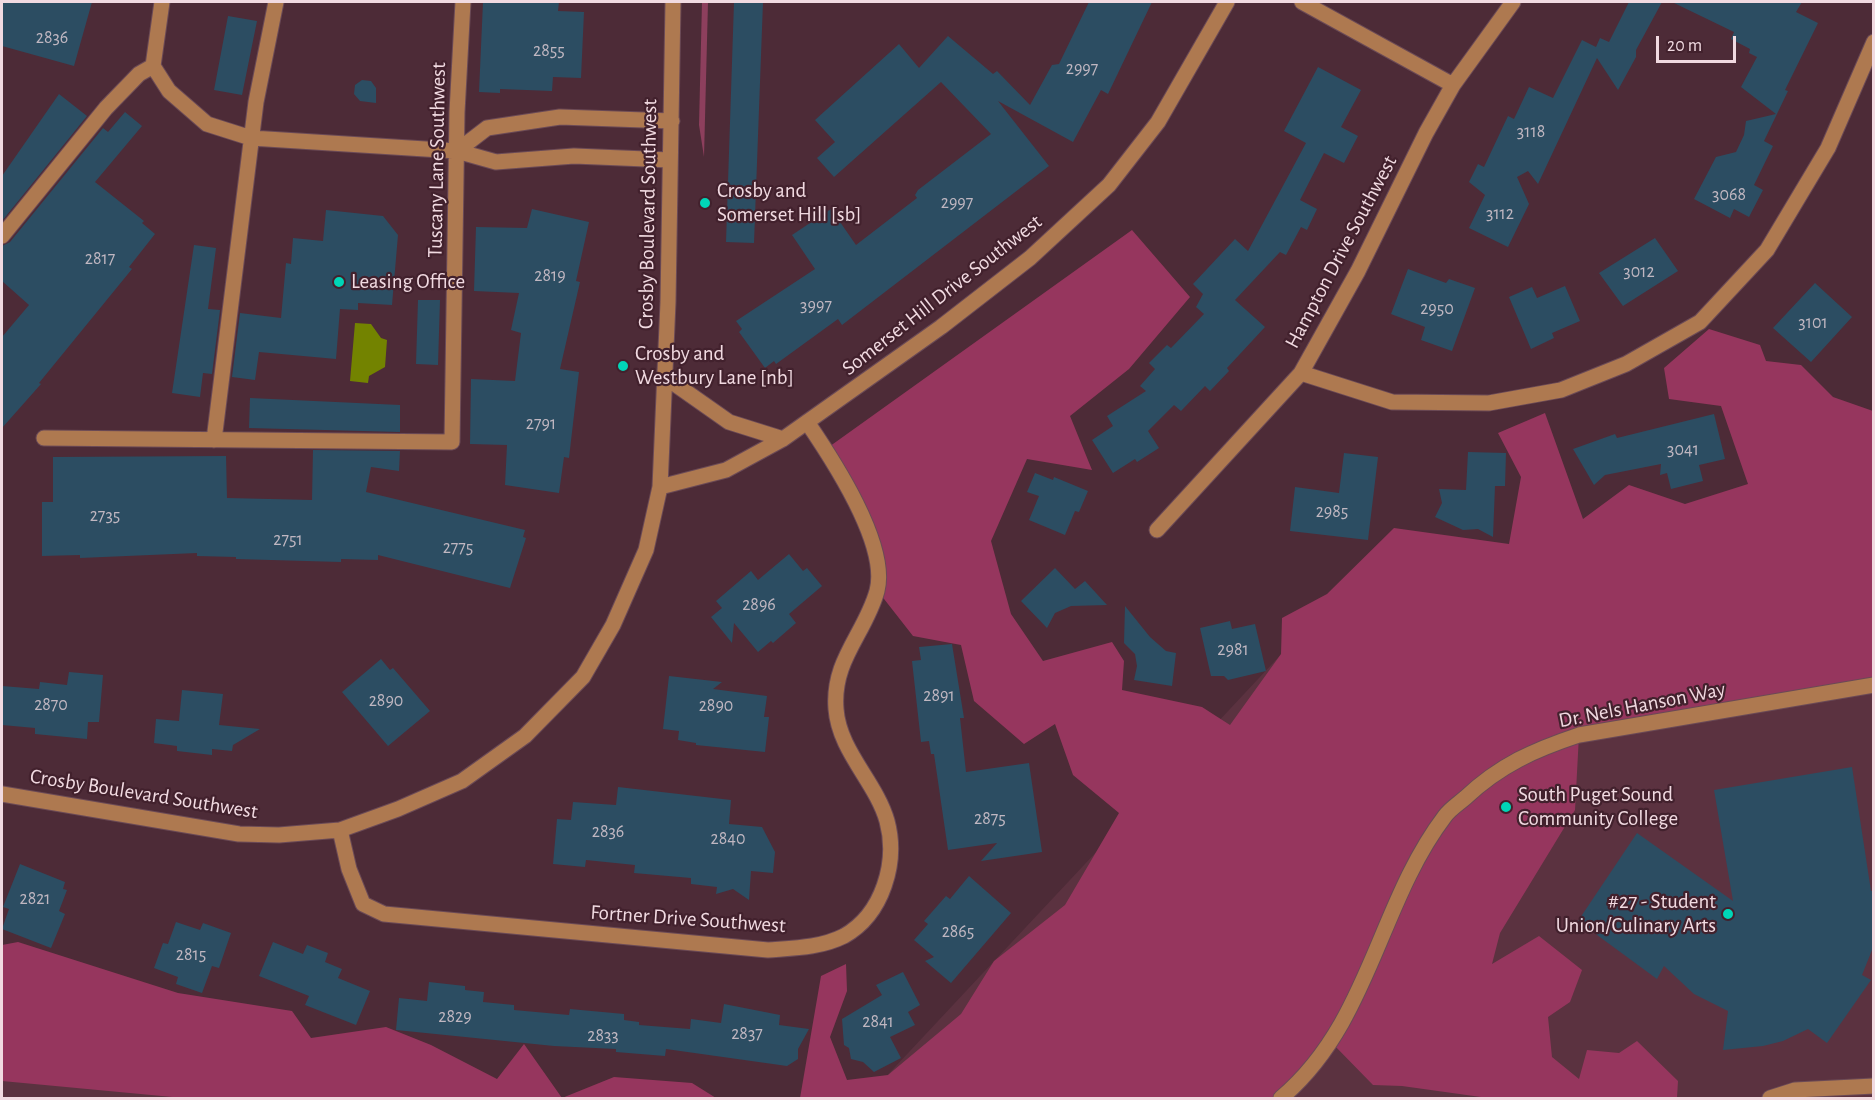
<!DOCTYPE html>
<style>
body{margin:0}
#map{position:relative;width:1875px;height:1100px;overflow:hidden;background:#4d2b37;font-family:"Alegreya Sans",sans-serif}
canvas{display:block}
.frame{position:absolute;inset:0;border:3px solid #f1dae1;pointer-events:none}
.scale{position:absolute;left:1656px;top:36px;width:80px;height:27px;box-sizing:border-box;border:3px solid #f1dae1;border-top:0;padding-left:8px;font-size:18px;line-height:21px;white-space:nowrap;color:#f1dae1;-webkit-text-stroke:4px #42212d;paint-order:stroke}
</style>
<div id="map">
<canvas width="1875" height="1100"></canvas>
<div class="frame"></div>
<div class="scale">20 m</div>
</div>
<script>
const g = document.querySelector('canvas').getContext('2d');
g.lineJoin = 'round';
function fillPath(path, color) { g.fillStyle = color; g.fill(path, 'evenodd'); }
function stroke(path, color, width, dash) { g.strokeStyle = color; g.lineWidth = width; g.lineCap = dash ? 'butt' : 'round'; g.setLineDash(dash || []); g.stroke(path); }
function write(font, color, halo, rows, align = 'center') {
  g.font = font + ' "Alegreya Sans",sans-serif'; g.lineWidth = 4.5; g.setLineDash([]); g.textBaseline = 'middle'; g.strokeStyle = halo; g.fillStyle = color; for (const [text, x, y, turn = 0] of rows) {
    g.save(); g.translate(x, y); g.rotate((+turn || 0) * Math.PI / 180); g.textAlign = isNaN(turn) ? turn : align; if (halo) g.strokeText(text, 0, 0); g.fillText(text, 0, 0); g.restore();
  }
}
const built = new Path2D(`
 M1375 554 1873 584V1098H866Z
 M2 1068 335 1098H2Z`);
const green = new Path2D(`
 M702 2H708L704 157 699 125Z`);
const forest = new Path2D(`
 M1132 230 1190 297 1129 369 1070 416 1092 470 1027 459 991 541 1011 614 1043 661 1112 642 1124 661 1122 690 1202 707 1230 725 1281 654 1282 618 1327 594 1394 528 1509 544 1521 477 1498 433 1545 413 1583 519 1629 485 1685 504 1748 484 1721 406 1669 399 1664 368 1709 329 1760 345 1766 361 1801 365 1833 397 1873 411V685L1579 735 1575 810 1500 933 1492 964 1539 936 1582 970 1570 1002 1548 1017 1552 1057 1579 1079 1587 1050 1619 1053 1637 1041 1678 1081 1677 1098H1488L1402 1086 1373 1085 1332 1043 1284 1098H800L821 976 846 964 847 991 830 1037 847 1080 888 1075 961 1014 994 961 1065 905 1119 813 1073 775 1055 724 1024 744 974 701 961 645 913 636 877 590 878 557 826 449Z
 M18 942 178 993 292 1011 311 1038 386 1027 431 1045 497 1079 524 1044 562 1098H183L2 1081V945Z
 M614 1077 692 1083 716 1098H562Z`);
const water = new Path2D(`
 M355 323 371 324 381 338 387 340 385 367 369 376 368 383 350 381Z`);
const building = new Path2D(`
 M2 2H92L74 66 2 46Z
 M483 2H559L558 11 584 12 581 78 553 77 552 91 500 89V93L479 92Z
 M734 2H763L754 243 726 242Z
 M1089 2H1152L1108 94 1101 90 1073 142 998 101 1049 166 842 325 838 319 776 364 774 361 765 368 739 332 742 329 736 321 815 269 792 235 831 209 856 245 917 198 915 195 918 190 991 134 941 82 834 177 817 158 835 142 815 120 899 44 919 68 948 36 993 74 997 71 1030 105 1052 65 1059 64Z
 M1629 2H1662L1636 50V57L1618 90 1597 58 1538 184 1528 171 1517 177 1529 204 1508 247 1469 228 1485 195 1469 182 1478 164 1484 167 1508 116 1514 119 1529 87 1553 98 1582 40 1596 47 1600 38 1609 42Z
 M1672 2H1802L1796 12 1818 23 1785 90 1788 91 1764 141 1773 146 1754 185 1763 190 1749 217 1734 209 1730 218 1694 199 1716 157 1736 152 1744 135 1746 121 1776 114 1741 87 1757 57 1749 53 1750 49 1731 39 1734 32Z
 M228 16 257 21 242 95 214 90Z
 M1318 67 1361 90 1341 127 1358 136 1344 163 1324 153 1300 200 1317 209 1307 230 1301 227 1286 255 1280 252 1235 300 1265 327 1227 368 1229 371 1210 391 1205 386 1181 411 1174 405 1148 431 1159 448 1137 462 1135 459 1113 473 1092 440 1113 426 1107 416 1146 391 1140 386 1155 369 1149 363 1167 345 1171 348 1204 314 1196 307 1203 294 1193 284 1235 239 1248 251 1306 143 1284 131Z
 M362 80 371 81 376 88V103L360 101 354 94 355 85Z
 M59 94 87 116 2 221V176Z
 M125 112 142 126 95 182 144 221 142 223 155 234 129 267 132 269 39 383 41 384 2 428V337L29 305 2 281V246L10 242 103 128 108 132Z
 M532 209 589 222 576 281 580 282 560 369 579 372 569 458 564 457 559 493 505 485 507 445 470 444 471 379 515 381 521 333 511 330 519 293 474 291 476 227 527 228Z
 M326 210 383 216 398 235 392 305 358 303V310L340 309 336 359 259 352 255 380 232 377 240 313 281 318 286 263 291 264 293 238 323 241Z
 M1655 238 1678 271 1623 306 1599 273Z
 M194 245 216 248 208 309 220 310 212 374 203 373 200 397 172 393Z
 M1408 269 1446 283 1449 279 1475 288 1452 351 1421 340 1425 327 1391 314Z
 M1815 283 1852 317 1811 362 1773 328Z
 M1565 286 1580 321 1552 333 1554 338 1531 349 1509 297 1532 287 1537 298Z
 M418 300H440L438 365 416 364Z
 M250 398 400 405V432L249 428Z
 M1714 414 1725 459 1699 465 1703 481 1671 489 1667 473 1660 475 1661 464 1605 475 1594 485 1573 449 1615 434 1617 438Z
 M313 450 400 451 399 471 371 467 366 492 525 530 523 537 526 538 510 588 378 555V560L341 559V562L236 559V557L197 556V553L80 558V555L42 556V502H53V457L226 456 227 498 312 500Z
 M1468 452 1506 453 1505 486H1495L1493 537 1478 529 1463 530 1435 517 1442 503 1439 489 1466 490Z
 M1344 453 1378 457 1368 540 1290 531 1295 487 1339 493Z
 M1035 473 1053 480 1054 477 1088 491 1079 512 1075 511 1065 535 1029 520 1039 496 1027 492Z
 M789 554 803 571 807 568 822 586 789 614 796 623 773 643 771 641 758 652 734 623 732 643 711 617 722 608 716 601 751 571 758 580Z
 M1055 568 1075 589 1085 581 1107 605 1071 606 1055 613 1047 628 1021 601Z
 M1125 606 1150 637 1166 651 1176 653 1172 686 1134 680 1137 666 1135 654 1124 643Z
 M1230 621 1232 629 1255 624 1266 671 1228 680 1224 676H1211L1200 628Z
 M952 644 964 718H960L966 772 1029 763 1042 852 981 861 997 843 948 850 934 754H931L929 741 921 742 912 661 921 660 919 647Z
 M381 659 390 670 393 668 430 711 388 746 342 692Z
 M69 672 103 675 99 722H88L87 739 35 734V728L2 725V686L39 689 40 682 67 685Z
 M669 676 722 682 713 689 767 696 764 717H769L765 752 696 745V743L678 740 679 731 663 729Z
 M182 690 223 694 219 725 260 729 233 745 232 751 212 749V755L177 751V746L154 743 156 719 179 721Z
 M1852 767 1871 891 1874 890V945L1862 975 1871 980 1827 1043 1808 1029 1783 1041 1763 1046 1723 1050 1728 1011 1694 994 1664 966 1657 979 1578 921 1637 833 1733 901 1714 790Z
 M618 787 731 800 729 824 762 827 775 852 773 873 751 871 749 900 733 889 716 894 717 887 691 884V878L634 873 635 865 586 860 585 867 553 864 557 819 571 820 573 802 616 805Z
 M20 864 65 882 63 889 67 890 59 911 65 914 51 948 2 929 9 909 3 907Z
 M969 876 1011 913 951 983 925 961 934 957 914 940 928 924 924 921 946 896 950 899Z
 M176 922 200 930 203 923 231 933 219 968 212 966 202 993 176 984 178 977 154 968 163 943 168 944Z
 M273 942 303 954 307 945 328 953 325 962 342 969 338 978 370 991 356 1025 305 1005 309 996 259 976Z
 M903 972 920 1005 908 1012 915 1025 890 1037 901 1058 874 1072 863 1062 851 1059 849 1048 844 1045 842 1019 882 995 876 985Z
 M429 982 465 986V990L484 992 483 1002 514 1005V1010L569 1015 570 1009 624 1014V1020L639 1022V1025L690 1029 691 1019 721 1023 724 1004 780 1015 779 1025 809 1029 798 1049V1059L787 1066 666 1049 665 1056 616 1052V1049L554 1046 396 1030 399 998 427 1001Z`);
const minor = new Path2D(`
 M162 2 153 66 169 91 207 124 251 138 457 151 496 162 574 156 670 160
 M1302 2 1453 85
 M457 151 487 128 560 117 672 121
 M2 236 106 108 139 74 153 66
 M1301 373 1392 402 1489 403 1561 390 1626 364 1700 322 1767 250 1828 148 1874 42
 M665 377 729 422 783 439
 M44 438 452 442 457 112 463 2
 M214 440 256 102 276 2
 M660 487 726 470 783 439 941 327 1030 258 1109 185 1158 122 1227 2
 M1157 530 1301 373 1358 271 1426 133 1453 85 1513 2
 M2 794 239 834 279 835 340 830 398 809 462 781 525 736 583 677 613 625 646 550 660 487 668 302 673 2
 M340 830 349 869 363 904 384 914 768 950C794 948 820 948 844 936 883 914 898 862 887 821 876 782 839 751 836 709 832 660 865 634 877 591 889 545 833 460 807 422
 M1281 1098C1370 1023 1378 904 1445 816 1450 809 1458 804 1465 798 1500 765 1534 750 1579 735L1874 685
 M1770 1098 1795 1090 1874 1086`);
const markers = [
 [705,203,6,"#00d5b7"],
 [339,282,6,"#00d5b7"],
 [623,366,6,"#00d5b7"],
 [1506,807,6,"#00d5b7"],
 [1728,914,6,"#00d5b7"]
];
const numberNames = [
 ["2836",52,38],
 ["2855",549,51],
 ["2997",1082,69],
 ["3118",1531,132],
 ["3068",1729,195],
 ["2997",957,203],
 ["3112",1500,214],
 ["2817",100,259],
 ["3012",1639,272],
 ["2819",550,276],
 ["3997",816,306],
 ["2950",1437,309],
 ["3101",1813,323],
 ["2791",541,424],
 ["3041",1683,450],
 ["2985",1332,512],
 ["2735",105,516],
 ["2751",288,540],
 ["2775",458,548],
 ["2896",759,605],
 ["2981",1233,650],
 ["2891",939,696],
 ["2890",386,701],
 ["2870",51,705],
 ["2890",716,706],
 ["2875",990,819],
 ["2836",608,832],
 ["2840",728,839],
 ["2821",35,899],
 ["2865",958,932],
 ["2815",191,955],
 ["2829",455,1017],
 ["2841",878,1022],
 ["2837",747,1034],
 ["2833",603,1036]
];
const streetNames = [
 ["Tuscany Lane Southwest",437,160,-89],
 ["Crosby Boulevard Southwest",648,214,-89],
 ["Hampton Drive Southwest",1341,252,-62],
 ["Somerset Hill Drive Southwest",942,295,-38],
 ["Dr. Nels Hanson Way",1642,705,-11],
 ["Crosby Boulevard Southwest",144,794,9],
 ["Fortner Drive Southwest",688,919,4]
];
const poiNames = [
 ["Crosby and",717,191],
 ["Somerset Hill [sb]",717,215],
 ["Leasing Office",351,282],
 ["Crosby and",635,354],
 ["Westbury Lane [nb]",635,378],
 ["South Puget Sound",1518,795],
 ["Community College",1518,819],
 ["#27 - Student",1716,902,"right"],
 ["Union/Culinary Arts",1716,926,"right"]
];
fillPath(built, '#5b3240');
fillPath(green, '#8d3f5d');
fillPath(forest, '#96365e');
fillPath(water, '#738300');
fillPath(building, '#2c4d62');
stroke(minor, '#6b4a56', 17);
stroke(minor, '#ae7950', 15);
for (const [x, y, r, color] of markers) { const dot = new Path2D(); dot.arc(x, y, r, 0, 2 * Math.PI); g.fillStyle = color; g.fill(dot); stroke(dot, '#42212d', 2); }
write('18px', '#c0b7c1', null, numberNames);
write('21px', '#f1dae1', '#42212d', streetNames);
write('21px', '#f1dae1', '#42212d', poiNames, 'left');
</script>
